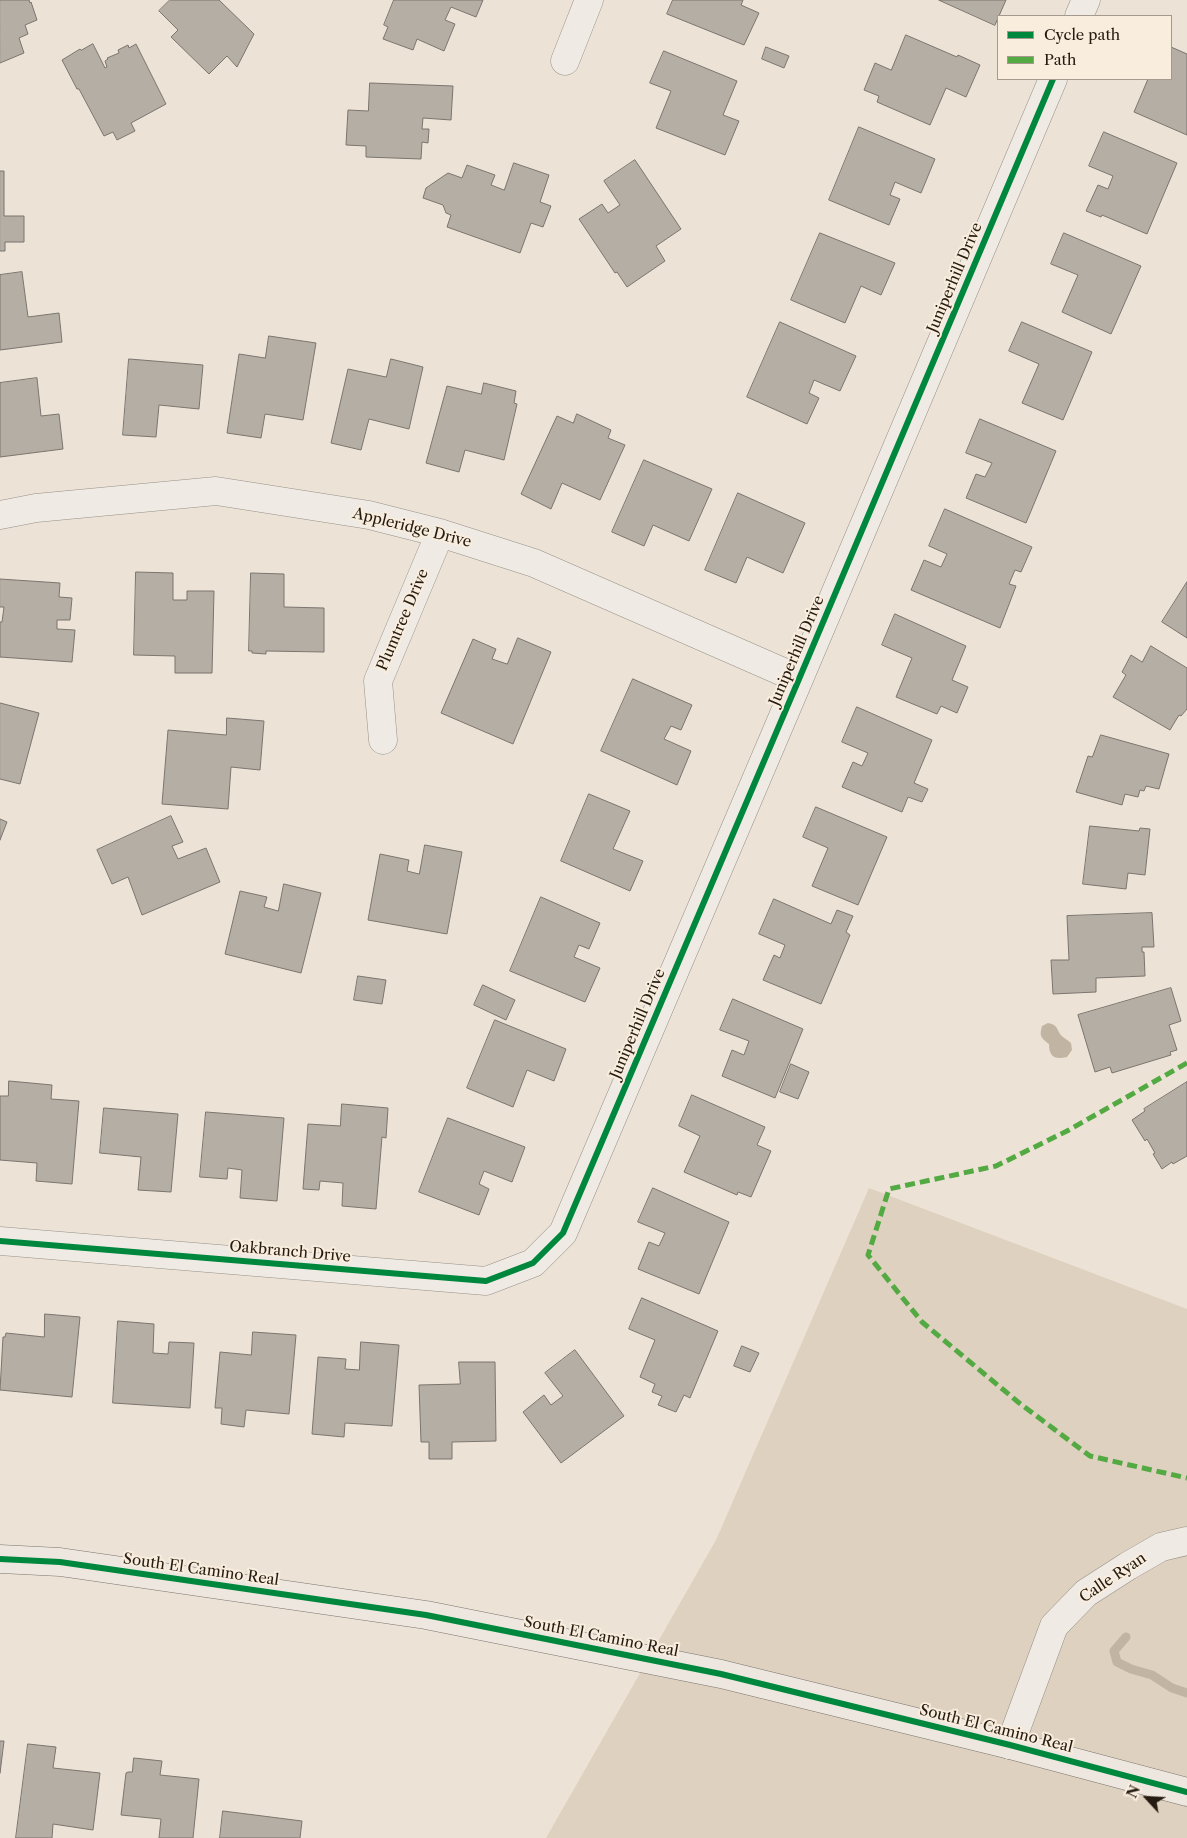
<!DOCTYPE html>
<style>
body{margin:0}
#map{position:relative;width:1187px;height:1838px;overflow:hidden;background:#ece3d6;font-family:"Libre Caslon Text",serif}
canvas{display:block}
.legend{position:absolute;left:997px;top:15px;width:175px;height:65px;box-sizing:border-box;background:#f9edde;border:1px solid #a4998c;margin:0;padding:6px 9px;list-style:none;font-size:15px;color:#251b11}
.legend li{display:flex;align-items:center;gap:10px;height:25px}
.legend b{width:25px;border:1px solid #a4998c}
.north{position:absolute;left:1122px;top:1773px;width:50px;height:50px;-webkit-text-stroke:4px #f9edde;paint-order:stroke;rotate:295deg;font-size:14px;font-weight:700;line-height:20px;text-align:center;color:#251b11}
.north::after{content:'';display:block;margin:auto;width:18px;height:22px;background:#251b11;clip-path:polygon(50% 0,100% 100%,50% 72%,0 100%)}
</style>
<div id="map">
<canvas width="1187" height="1838"></canvas>
<ul class="legend">
<li><b style="height:6px;background:#00873e"></b>Cycle path</li>
<li><b style="height:6px;background:#53a942"></b>Path</li>
</ul>
<div class="north">N</div>
</div>
<script>
const g = document.querySelector('canvas').getContext('2d');
g.lineJoin = 'round';
function fillPath(path, color) { g.fillStyle = color; g.fill(path, 'evenodd'); }
function stroke(path, color, width, dash) { g.strokeStyle = color; g.lineWidth = width; g.lineCap = dash ? 'butt' : 'round'; g.setLineDash(dash || []); g.stroke(path); }
function write(font, color, halo, rows, align = 'center') {
  g.font = font + ' "Libre Caslon Text",serif'; g.lineWidth = 4; g.setLineDash([]); g.textBaseline = 'middle'; g.strokeStyle = halo; g.fillStyle = color; for (const [text, x, y, turn = 0] of rows) {
    g.save(); g.translate(x, y); g.rotate((+turn || 0) * Math.PI / 180); g.textAlign = isNaN(turn) ? turn : align; if (halo) g.strokeText(text, 0, 0); g.fillText(text, 0, 0); g.restore();
  }
}
const green = new Path2D(`
 M869 1188 1187 1309V1838H546L716 1540Z`);
const water = new Path2D(`
 M1048 1023C1057 1025 1056 1027 1060 1034 1062 1037 1068 1040 1071 1043L1072 1050 1067 1057C1055 1060 1049 1057 1049 1044 1041 1038 1039 1036 1042 1026Z`);
const stream = new Path2D(`
 M1126 1637 1114 1651 1117 1662 1131 1669 1152 1675 1172 1688 1187 1693`);
const building = new Path2D(`
 M0 0H29L30 3 31 2 37 20 25 25 28 34 19 38 24 53 0 63Z
 M170 0H219L254 34 237 67 227 56 209 74 171 37 178 30 159 11Z
 M394 0H483L476 17 451 7 445 20 455 24 444 51 417 39 413 50 383 39 388 27 384 25Z
 M673 0H743L741 5 759 13 744 45 667 14Z
 M939 0H1006L995 25Z
 M906 35 957 57 958 55 980 65 966 97 946 88 930 125 877 102 879 96 864 90 875 63 891 70Z
 M93 44 105 68 107 67 105 61 108 59 107 58 119 53 118 50 128 45 129 48 136 44 166 104 131 123 135 131 117 140 113 132 104 136 79 89H77L62 60 80 49 81 50Z
 M766 47 789 56 784 68 762 59Z
 M1171 47 1187 54V135L1134 112 1148 79H1171Z
 M664 51 737 81 723 115 739 121 725 155 656 128 671 91 650 83Z
 M370 83 453 86 451 120 423 118 422 129H429L428 143 422 142 421 159 366 157V146L346 145 348 110 368 111Z
 M859 127 935 159 921 193 895 182 890 195 900 199 889 225 829 200Z
 M1104 132 1177 163 1147 234 1102 215 1101 217 1086 211 1098 185 1108 189 1113 176 1089 166Z
 M635 160 681 229 656 246 665 261 627 287 617 272 615 273 579 219 602 204 608 213 620 205 604 181Z
 M514 163 549 175 540 202 551 206 543 227 531 223 520 253 447 227 451 215 446 213 443 205 423 198 426 188 448 173 462 178 467 165 495 175 491 185 504 190Z
 M0 171H4V216H24V242H5V251H0Z
 M820 233 895 263 881 295 861 286 845 323 791 300Z
 M1064 233 1141 266 1111 334 1062 312 1078 275 1051 264Z
 M22 272 28 317 59 313 62 342 0 350V275Z
 M780 322 856 356 840 391 814 380 809 393 819 398 807 424 747 397Z
 M1022 322 1092 352 1063 420 1022 403 1039 364 1009 351Z
 M269 336 316 343 303 420 265 414 261 438 227 433 239 354 265 358Z
 M129 359 203 365 199 409 159 405 156 437 123 435Z
 M391 359 423 367 409 429 369 419 361 450 331 443 348 369 386 377Z
 M37 378 41 416 59 414 63 449 0 457V383Z
 M484 383 516 391 514 403 517 404 504 460 465 450 459 472 426 463 447 386 481 394Z
 M577 414 611 430 608 438 625 445 600 500 562 483 551 509 521 494 557 416 573 423Z
 M980 419 1056 451 1026 523 966 498 976 474 985 477 992 463 966 453Z
 M644 460 712 489 689 541 653 525 644 546 612 532Z
 M738 493 805 523 783 573 747 557 736 583 705 570Z
 M945 509 1032 547 1021 572 1015 570 1009 584 1016 586 1000 628 911 590 924 560 941 567 947 554 929 546Z
 M136 572 173 573V600H187V591H214L212 673H175V656L134 655Z
 M251 573 284 574V607L324 608V652L266 651V654L252 653V651H249Z
 M0 579 60 583 59 597 72 598 70 620H57V629L75 630 72 662 0 657V622H2L4 607H0Z
 M1187 582V638L1162 622Z
 M895 614 966 646 952 680 968 687 957 713 941 706 937 714 896 697 912 658 882 645Z
 M518 638 551 652 513 744 441 713 473 639 496 649 492 659 507 664Z
 M1151 646 1187 668V709L1181 716 1179 715 1170 730 1113 697 1126 675 1122 672 1131 655 1142 662Z
 M633 679 692 705 681 730 671 726 664 739 691 751 677 785 601 751Z
 M0 703 39 713 20 784 0 779Z
 M857 707 932 740 914 783 928 789 922 802 908 797 902 812 842 787 853 762 862 766 868 753 842 742Z
 M227 718 264 721 260 770 231 767 228 809 162 804 168 730 226 735Z
 M1101 735 1169 754 1159 789 1146 786 1144 791 1140 790 1138 797 1125 794 1122 805 1076 792 1088 756 1092 757Z
 M589 794 630 811 613 849 643 861 630 891 561 861Z
 M816 807 887 837 858 905 812 886 828 848 803 837Z
 M171 816 183 842 172 846 178 859 206 848 220 882 142 915 128 877 112 884 97 850Z
 M0 819 7 822 0 840Z
 M1090 826 1139 831 1140 828 1150 829 1145 875 1128 873 1126 889 1083 884Z
 M425 845 462 852 447 934 368 920 380 854 409 860 407 871 419 874Z
 M284 884 321 893 301 973 225 954 240 891 267 897 264 907 278 911Z
 M541 897 600 923 589 949 579 945 574 957 600 968 585 1002 510 971Z
 M774 899 831 924 837 910 853 916 846 932 850 935 821 1004 763 980 774 955 780 958 785 945 759 934Z
 M1152 913 1154 947H1142V952H1144L1145 976 1096 978V992L1053 994 1051 960H1069L1067 916Z
 M358 976 386 980 382 1004 354 1000Z
 M483 985 515 1000 506 1020 474 1005Z
 M1171 988 1181 1021 1169 1025 1177 1050 1170 1052 1171 1055 1112 1073 1110 1067 1095 1072 1078 1015Z
 M733 999 803 1029 775 1098 722 1076 732 1050 744 1055 749 1041 720 1030Z
 M495 1020 566 1049 554 1081 527 1070 513 1107 467 1088Z
 M791 1064 809 1072 798 1099 780 1092Z
 M9 1081 52 1085 51 1099 79 1101 72 1184 36 1181 37 1163 0 1160V1096H8Z
 M1187 1082V1156L1173 1164 1172 1162 1162 1169 1153 1154 1155 1153 1147 1139 1145 1141 1132 1120 1145 1111 1144 1109Z
 M692 1095 765 1127 757 1145 771 1151 751 1197 738 1192 737 1195 684 1172 700 1136 679 1126Z
 M342 1104 388 1108 386 1138 382 1137 376 1209 342 1206 343 1183 320 1181 319 1190 303 1189 308 1124 340 1126Z
 M104 1108 178 1114 171 1192 138 1190 141 1157 100 1153Z
 M206 1112 284 1118 277 1201 240 1198 242 1170 228 1168 227 1179 200 1177Z
 M448 1118 525 1147 512 1182 484 1171 479 1184 489 1189 479 1215 419 1192Z
 M653 1188 729 1222 699 1294 638 1269 649 1242 659 1246 665 1233 638 1222Z
 M642 1298 718 1331 690 1398 684 1395 676 1412 658 1405 662 1396 652 1392 655 1384 640 1377 655 1340 629 1329Z
 M45 1314 80 1317 72 1397 0 1390 3 1337H5L6 1333 44 1337Z
 M118 1321 154 1324 153 1353 168 1354 169 1342 194 1343 190 1408 113 1403Z
 M253 1332 296 1335 289 1414 246 1410 244 1427 221 1424 222 1408H215L220 1352 251 1355Z
 M361 1342 399 1345 392 1426 345 1423 344 1437 312 1434 318 1357 346 1359 345 1369 359 1370Z
 M742 1346 759 1353 750 1372 734 1366Z
 M575 1350 624 1416 561 1463 523 1412 544 1395 551 1405 563 1396 545 1373Z
 M459 1362H495L496 1441 452 1442V1459H429V1442H421L419 1385 460 1384Z
 M0 1741H4L0 1773Z
 M28 1744 56 1747 53 1768 100 1773 93 1830 53 1824 52 1838H16Z
 M134 1758 162 1761 160 1775 199 1779 193 1838H159L161 1819 121 1815 126 1773 128 1772H132Z
 M223 1811 302 1821 300 1838H220Z`);
const street = new Path2D(`
 M1079 16 1086 0
 M565 61 589 0
 M0 515 36 508 216 491 369 515 440 533 534 563 799 679
 M383 740 378 681 440 533
 M0 1241 486 1281 533 1263 563 1233 799 679 1053 79
 M1010 1745 1054 1626 1086 1593 1128 1566 1161 1547 1187 1541`);
const primary = new Path2D(`
 M0 1559 60 1562 426 1615 721 1674 1010 1745 1187 1792`);
const quiet = new Path2D(`
 M1187 1063 1067 1131 996 1166 889 1189 868 1255 922 1322 1018 1402 1090 1456 1187 1478`);
const cycleway = new Path2D(`
 M0 1241 486 1281 533 1263 563 1233 799 679 1053 79
 M0 1559 60 1562 426 1615 721 1674 1010 1745 1187 1792`);
const streetNames = [
 ["Juniperhill Drive",955,278,-67],
 ["Appleridge Drive",412,528,14],
 ["Plumtree Drive",403,620,-67],
 ["Juniperhill Drive",797,651,-67],
 ["Juniperhill Drive",638,1024,-67],
 ["Oakbranch Drive",290,1252,5],
 ["South El Camino Real",201,1570,8],
 ["Calle Ryan",1113,1578,-34],
 ["South El Camino Real",601,1637,11],
 ["South El Camino Real",996,1729,14]
];
fillPath(green, '#ded1bf');
fillPath(water, '#c1b4a2');
stroke(stream, '#c1b4a2', 9);
fillPath(building, '#b5aea4');
stroke(building, '#7b756e', 1);
stroke(street, '#979088', 29);
stroke(primary, '#7b756e', 29);
stroke(street, '#efebe4', 28);
stroke(primary, '#ede7e0', 28);
stroke(quiet, '#53a942', 5, [10, 5]);
stroke(cycleway, '#00873e', 6);
write('15px', '#251b11', '#f9edde', streetNames);
</script>
